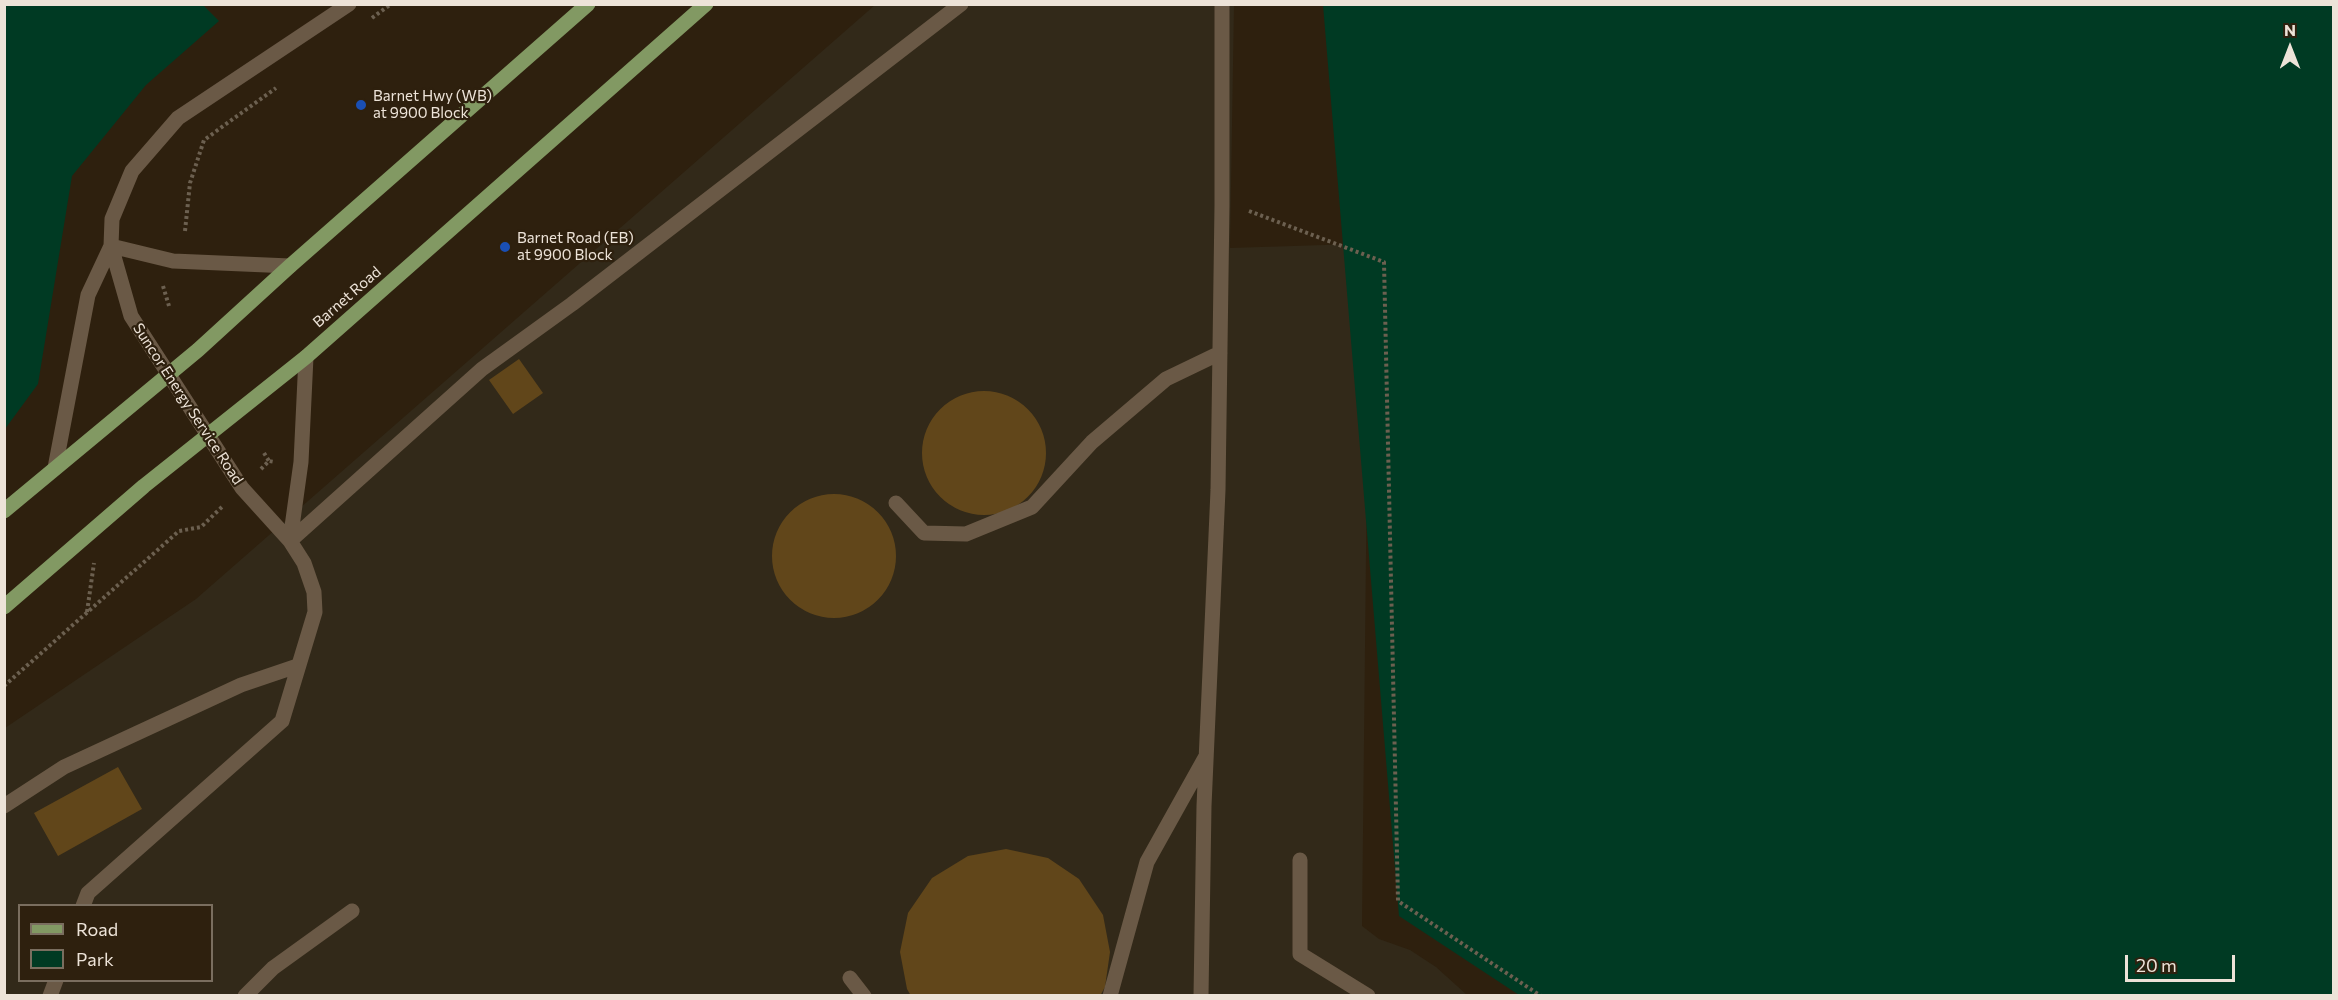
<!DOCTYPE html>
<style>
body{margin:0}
#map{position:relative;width:2338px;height:1000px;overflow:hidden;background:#2e200e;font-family:Commissioner,sans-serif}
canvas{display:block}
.frame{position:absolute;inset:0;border:6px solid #ede3d8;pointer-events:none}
.legend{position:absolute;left:18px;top:904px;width:195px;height:78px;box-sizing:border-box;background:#2e200e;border:2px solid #7a6e5f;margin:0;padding:8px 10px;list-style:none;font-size:18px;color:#ede3d8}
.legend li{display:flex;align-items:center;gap:12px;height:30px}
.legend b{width:30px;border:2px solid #7a6e5f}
.north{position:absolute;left:2260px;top:18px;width:60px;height:60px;-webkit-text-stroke:4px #2e200e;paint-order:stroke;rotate:0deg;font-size:16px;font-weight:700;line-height:24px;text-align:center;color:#ede3d8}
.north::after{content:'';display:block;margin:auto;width:21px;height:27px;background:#ede3d8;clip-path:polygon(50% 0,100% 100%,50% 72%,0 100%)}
.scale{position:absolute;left:2125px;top:955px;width:110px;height:27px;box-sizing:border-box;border:3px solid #ede3d8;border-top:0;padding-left:8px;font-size:18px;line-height:21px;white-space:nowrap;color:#ede3d8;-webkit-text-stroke:4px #2e200e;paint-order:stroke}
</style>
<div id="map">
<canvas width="2338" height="1000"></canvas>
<div class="frame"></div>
<ul class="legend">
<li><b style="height:8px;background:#829963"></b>Road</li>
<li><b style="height:16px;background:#003a23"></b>Park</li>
</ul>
<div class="north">N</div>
<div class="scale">20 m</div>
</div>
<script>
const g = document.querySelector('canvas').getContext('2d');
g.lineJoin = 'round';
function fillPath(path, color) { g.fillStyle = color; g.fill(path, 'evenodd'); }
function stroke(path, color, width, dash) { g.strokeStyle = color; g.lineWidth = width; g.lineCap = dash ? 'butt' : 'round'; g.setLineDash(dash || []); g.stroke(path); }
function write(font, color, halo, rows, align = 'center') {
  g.font = font + ' Commissioner,sans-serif'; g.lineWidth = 4.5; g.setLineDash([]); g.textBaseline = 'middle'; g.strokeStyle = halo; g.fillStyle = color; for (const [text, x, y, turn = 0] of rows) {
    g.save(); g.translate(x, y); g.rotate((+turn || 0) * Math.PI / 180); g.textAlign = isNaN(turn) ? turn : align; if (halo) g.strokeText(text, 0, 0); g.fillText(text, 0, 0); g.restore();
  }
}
const industrial = new Path2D(`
 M875 5H1234L1230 248 1356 244 1368 368 1362 926 1379 939 1410 950 1436 967 1467 995 5 996V728L196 599ZM20 906H212V980H20Z`);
const green = new Path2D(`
 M5 4 203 5 219 21 146 85 72 176 38 384 5 429Z
 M1323 5H2333V995H1519L1399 916Z`);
const building = new Path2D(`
 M519 359 543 393 513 414 489 380Z
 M922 453a62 62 0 1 1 124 0a62 62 0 1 1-124 0Z
 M772 556a62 62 0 1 1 124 0a62 62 0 1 1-124 0Z
 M118 767 142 809 58 856 34 813Z
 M1006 849 1048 858 1079 879 1103 915 1110 952 1105 987 1100 996H911L907 989 900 952 908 913 932 878 968 856Z`);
const path = new Path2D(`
 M372 18 391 4
 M1249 211 1384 262 1398 901 1541 996
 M185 231 190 183 204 140 276 88
 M163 286 169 306
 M264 453 269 461
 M261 469 269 461 275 462
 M87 612 94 563
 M4 686 179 531 201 527 224 505`);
const lane = new Path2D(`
 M111 246 173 261 290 266
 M55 468 88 295 111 246
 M896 503 924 533 966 534 1032 507 1092 442 1166 379 1220 353
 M290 541 482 369 572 304 961 4
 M290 541 301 462 306 357
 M4 806 64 767 241 685 297 666
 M1300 860V954L1368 996
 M83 906 88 893 282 721 315 612 314 592 304 563 290 541 242 488 131 316 111 246 112 219 132 171 178 118 349 4
 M850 978 864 996
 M50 996 56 980
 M245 996 273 968 352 911
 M1110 996 1147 862 1205 758
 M1201 996 1204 806 1218 490 1222 205V4`);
const primary = new Path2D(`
 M4 511 198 350 290 266 588 4
 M4 607 144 486 306 357 706 4`);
const markers = [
 [361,105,6,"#1a4fb4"],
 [505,247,6,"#1a4fb4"]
];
const poiNames = [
 ["Barnet Hwy (WB)",373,96],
 ["at 9900 Block",373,113],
 ["Barnet Road (EB)",517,238],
 ["at 9900 Block",517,255]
];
const streetNames = [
 ["Barnet Road",347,297,-41],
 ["Suncor Energy Service Road",188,404,57]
];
fillPath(industrial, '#322919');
fillPath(green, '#003a23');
fillPath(building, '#61461a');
stroke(path, '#6c6050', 4, [3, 3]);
stroke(lane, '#6a5946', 15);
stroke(primary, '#829963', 15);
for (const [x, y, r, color] of markers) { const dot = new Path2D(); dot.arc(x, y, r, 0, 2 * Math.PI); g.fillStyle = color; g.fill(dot); stroke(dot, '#2e200e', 2); }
write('15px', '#ede3d8', '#2e200e', poiNames, 'left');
write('15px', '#ede3d8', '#2e200e', streetNames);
</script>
